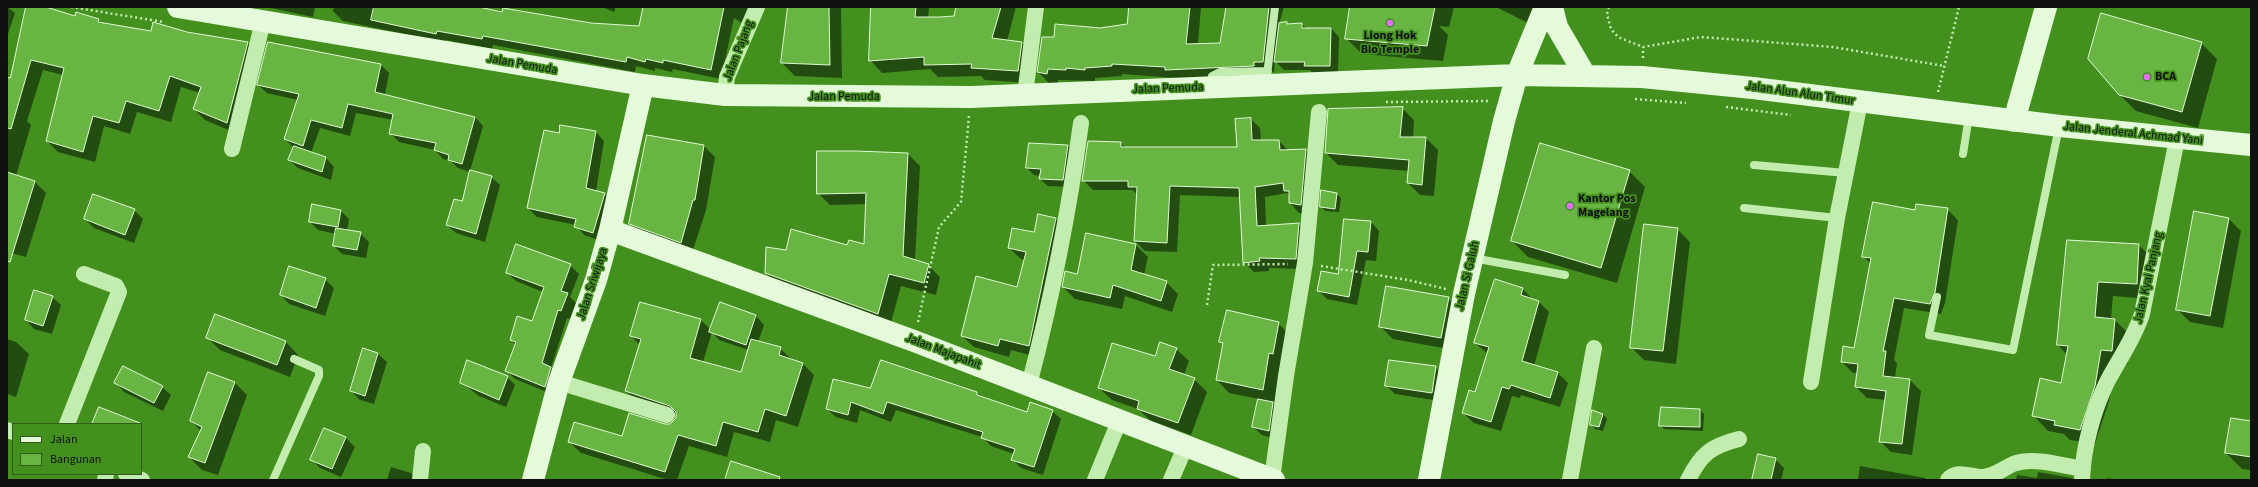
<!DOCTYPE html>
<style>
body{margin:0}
#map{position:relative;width:2258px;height:487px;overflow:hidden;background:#43901e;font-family:"Source Sans 3",sans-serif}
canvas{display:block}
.frame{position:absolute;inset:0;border:8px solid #111;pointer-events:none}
.legend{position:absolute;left:12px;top:423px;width:130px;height:52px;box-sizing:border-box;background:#43901e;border:1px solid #2f5d19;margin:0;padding:5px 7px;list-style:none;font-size:12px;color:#111}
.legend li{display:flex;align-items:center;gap:8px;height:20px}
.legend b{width:20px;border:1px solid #2f5d19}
</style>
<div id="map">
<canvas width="2258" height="487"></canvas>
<div class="frame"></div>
<ul class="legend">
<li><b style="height:5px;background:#e4fada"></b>Jalan</li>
<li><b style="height:11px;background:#69b543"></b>Bangunan</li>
</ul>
</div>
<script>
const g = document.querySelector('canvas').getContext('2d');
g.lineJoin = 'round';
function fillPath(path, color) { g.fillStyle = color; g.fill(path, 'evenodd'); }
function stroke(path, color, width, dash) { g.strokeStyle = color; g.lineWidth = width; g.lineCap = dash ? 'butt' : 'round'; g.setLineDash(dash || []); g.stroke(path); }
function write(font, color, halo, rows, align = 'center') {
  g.font = font + ' "Source Sans 3",sans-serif'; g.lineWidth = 3.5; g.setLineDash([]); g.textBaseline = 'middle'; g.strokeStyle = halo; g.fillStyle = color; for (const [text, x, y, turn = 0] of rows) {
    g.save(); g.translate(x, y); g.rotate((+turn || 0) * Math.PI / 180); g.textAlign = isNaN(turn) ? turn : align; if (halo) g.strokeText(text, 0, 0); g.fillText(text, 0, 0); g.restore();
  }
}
const shadow = new Path2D(`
 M7 7 15 13 7 37Z
 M27 7H39L76 17 98 20 103 24 149 32 174 29 248 43 259 54 238 134 205 120 194 109 200 93 181 87 171 122 137 112 130 134 104 126 95 162 58 152 47 141 63 75 43 70 27 121 31 125 16 176 35 182 46 193 26 257 7 252V78L11 79Z
 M266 7H315L313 17Z
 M334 7H474L663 37 644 7H759L748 27 734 18 721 79 673 69 672 72 655 68V71L636 66 635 72 493 45 492 49 446 40V43L343 21 333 11Z
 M602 7H616L614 12Z
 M789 7H841L842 78 795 76 782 63Z
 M872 7H929L928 18 954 17 957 7H1016L1007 41 1022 43 1034 55 1031 83 985 80 981 76 938 77 930 69 882 73 870 60Z
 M1130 7H1201L1198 44H1221L1227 7H1284L1279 24H1302L1307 29 1331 28 1339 37 1338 74H1314L1310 70H1284L1275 61 1274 72 1177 80 1175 78 1122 74V76L1095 78V81L1058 80V84L1049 83 1038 72 1055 38 1128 25Z
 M1358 7H1454L1449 27 1439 26 1448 35 1443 61 1362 54 1346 38Z
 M1496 7H1535L1528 23Z
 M2201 43 2217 59 2198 128 2136 111 2119 94Z
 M381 65 389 73 385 95 475 117 483 126 470 171 491 177 500 185 485 242 456 233 447 225 463 202 470 172 458 168 451 161 443 159 435 150 399 142 390 133 393 120 356 113 350 136 320 128 311 153 326 158 334 167 331 180 298 168 289 160 294 148 285 139 298 100 267 93 258 85Z
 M1402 108 1414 120 1413 138H1426L1438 150 1434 196 1420 195 1408 183 1409 171 1338 165 1326 153Z
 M1251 119 1260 128 1261 141H1279L1289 151 1306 150 1315 160 1310 214 1299 213 1290 203V196L1287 193 1265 197 1266 226 1299 224 1308 233 1305 269 1269 268V271L1254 272 1244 262 1241 197 1180 195 1177 252 1145 251 1135 241 1137 195 1133 190H1093L1083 180 1121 143 1126 148H1238Z
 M596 132 604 141 596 191 604 194 613 202 601 241 584 235 576 225 537 217 528 208 559 134Z
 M704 146 715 157 706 210 692 253 641 234 630 223Z
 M1068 146 1075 154 1070 187 1048 186 1040 179 1041 176 1034 175 1027 168Z
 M908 154 920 166 915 261 928 265 940 277 936 295 901 286 890 326 778 285 766 273 787 251 865 246 867 204 830 205 818 193Z
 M1629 171 1645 187 1617 283 1528 257 1512 241Z
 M1336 193 1341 198 1339 212 1325 211 1321 207Z
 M1947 209 1958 220 1945 303 1941 314 1904 308 1894 360 1897 363 1895 378 1910 380 1921 391 1912 455 1891 452 1880 441 1886 400 1867 398 1856 387 1857 373H1853L1842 362 1855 349 1871 264 1863 256 1916 211ZM1945 217H1947L1935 297H1933Z
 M134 210 143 219 134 243 94 228 85 219Z
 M340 210 349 219 347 231 360 233 369 242 366 258 342 254 334 246 336 234 318 230 310 222Z
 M1038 215 1056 219 1068 231 1041 358 1011 350 1009 357 974 347 962 336 1018 288 1025 260 1021 259 1009 248 1035 233Z
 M2228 218 2241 231 2223 328 2190 322 2177 309Z
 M1371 222 1379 231 1376 261 1366 260 1357 305 1327 299 1319 291 1339 276Z
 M1677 229 1690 242 1676 364 1644 360 1631 347Z
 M1087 234 1136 245 1148 257 1144 275 1166 282 1178 294 1172 312 1125 296 1122 309 1075 299 1063 287 1078 275Z
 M2068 241 2139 245 2154 260 2151 299 2113 296 2111 319 2115 320 2130 335 2127 365 2116 364 2109 401 2095 444 2070 440 2064 434 2048 431 2034 416 2062 384 2067 355 2058 345Z
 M570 265 579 274 570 297 576 303 570 319 567 318 551 368 559 376 554 395 515 379 506 370 516 345 511 340 533 322 543 292 516 281 507 273Z
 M325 279 334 288 325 316 289 304 281 295Z
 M1496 280 1523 289 1533 300 1539 302 1549 312 1534 366 1558 373 1568 383 1560 407 1521 395 1520 398 1512 396 1501 431 1474 423 1463 413 1476 393 1488 354 1475 343Z
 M52 297 61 305 52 334 34 329 26 320Z
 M1448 298 1461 311 1454 350 1393 339 1380 326Z
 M721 303 756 316 764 325 758 342 780 348 791 359 803 364 814 375 798 427 776 420 770 442 734 432 727 457 689 446 677 480H668L581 453 569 442 622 438 670 425 677 419V415L638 403 626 391 640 345 631 336 701 320 711 330ZM712 332 719 340 748 350 742 373 703 362Z
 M216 315 286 342 298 355 290 377 220 350 207 337Z
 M1278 323 1291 336 1275 402 1271 401 1281 411 1277 439 1262 435 1253 427 1259 399 1229 393 1217 380 1224 345 1220 341Z
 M7 339 16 342 29 354 16 397 7 394Z
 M364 349 378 354 387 362 374 404 360 400 351 391Z
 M1176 349 1189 361 1184 375 1194 379 1207 392 1191 435 1151 421 1138 409 1112 400 1099 388Z
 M1435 367 1444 376 1440 401 1395 394 1386 385Z
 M507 377 515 385 506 407 479 396 461 382Z
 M234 382 247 395 218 475 202 470 189 457 201 431 191 421Z
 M116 383 162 387 171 395 163 411 124 392Z
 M871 390 977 393 981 397 1028 413 1052 411 1061 419 1043 475 1021 468 1012 459 1014 454 991 446 982 437 896 410 891 422 860 410 857 423 836 417 827 409Z
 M2251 407V470L2242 469 2226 453 2250 422Z
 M1700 410 1704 414 1703 431 1664 429 1660 425Z
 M1603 414 1607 419 1603 431 1595 429 1591 424Z
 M325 429 346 438 355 447 341 477 320 468 312 460Z
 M1775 459 1784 468 1781 480H1753Z
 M1860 466 1925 478 1927 480H1858Z
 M391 467 411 473 418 480H387Z
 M2038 472 2072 478 2074 480H2016L2017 475 2037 478Z
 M2107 478 2118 480H2107Z`);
const building = new Path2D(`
 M26 7H46L75 16 76 12 99 19 98 22 151 31 153 22 187 32 248 42 227 123 193 109 201 87 170 76 159 111 126 101 119 123 93 116 83 152 46 141 64 68 31 60 11 129 7 128V77L10 78Z
 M374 7H479L502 12 503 8 591 23 639 26 643 7H724L711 70 663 60V63L646 59 645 62 627 57 626 62 483 36 482 39 437 31 436 34 371 20Z
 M788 7H829L830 65 781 63Z
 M871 7H916L915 17H940L954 16 956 7H1001L992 38 1022 42 1018 71 971 68 972 64 924 65V57L869 61Z
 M1129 7H1190L1186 44 1220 43 1226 7H1269L1263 62H1254V66L1165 70V67L1112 64V66L1085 68V70L1066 68V70L1048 69 1047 74 1037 72 1042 37H1054L1055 24 1100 28 1127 24Z
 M1350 7H1435L1427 46 1345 39Z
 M2101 13 2202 42 2182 112 2119 95 2088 59Z
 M1287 22V24L1302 23V28H1331L1330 66H1304L1305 62H1274L1279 23Z
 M268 42 381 64 375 92 475 117 462 164 448 160 449 155 434 150 436 143 389 134 393 114 348 104 342 128 311 120 303 146 284 139 299 94 257 85Z
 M1403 107 1400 137H1426L1422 185 1407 183 1409 160 1325 153 1328 109Z
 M1251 118 1252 140H1279L1280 150 1306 149 1301 205 1289 203V191H1284L1283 183 1255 187 1257 226 1299 223 1296 259 1259 258 1260 261 1243 263 1239 188 1170 186 1167 243 1134 241 1137 187H1128V181H1082L1088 141 1121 142V147H1237L1235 119Z
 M560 125 596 131 586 188 605 193 593 233 574 227 576 219 527 208 544 130 559 133Z
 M647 135 704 145 695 200H693L681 243 629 224Z
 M1029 143 1068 145 1063 180 1039 179 1041 169 1026 168Z
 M1540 143 1630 170 1601 268 1511 241Z
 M294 146 326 157 322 172 288 160Z
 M817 151H856L908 153 903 256 929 264 924 283 889 274 878 314 765 273 766 247 786 250 791 229 847 245 849 240 864 244 866 193 817 194Z
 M470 170 492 176 476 234 446 225 454 199 462 201Z
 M7 172 35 181 10 262 7 261Z
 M1321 190 1337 193 1335 209 1320 207Z
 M93 194 135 209 125 235 84 219Z
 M1873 202 1915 210 1916 204 1948 208 1935 292 1930 304 1894 298 1883 351H1886L1883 376 1910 379 1902 444 1879 442 1886 391 1855 387 1858 364 1841 362 1843 346 1854 348 1871 258 1862 257Z
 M312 204 341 210 338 227 309 222Z
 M2194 211 2229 218 2210 316 2176 310Z
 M1038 214 1056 218 1029 346 1000 339 998 346 961 336 976 276 1017 287 1026 252 1008 248 1012 228 1034 232Z
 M1344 219 1371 221 1368 252 1357 251 1349 297 1317 291 1321 271 1338 274Z
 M1644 224 1678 228 1663 351 1630 348Z
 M336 228 361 232 357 250 333 246Z
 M1086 233 1136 244 1131 270 1167 281 1161 301 1113 285 1110 298 1062 287 1065 271 1077 274Z
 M2067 240 2139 244 2137 284 2098 282 2095 317 2115 319 2112 351 2101 350 2095 386 2080 430 2054 425 2055 421 2032 416 2040 378 2061 383 2068 346 2057 345Z
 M516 244 571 264 561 291 568 293 561 311 558 310 542 363 551 367 545 387 505 371 516 342 510 340 517 316 532 321 544 287 506 273Z
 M289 266 326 278 316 308 280 295Z
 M1495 279 1523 288 1521 295 1539 301 1522 361 1558 372 1550 398 1511 385 1509 389 1502 387 1491 422 1462 413 1469 390 1475 392 1489 347 1474 343Z
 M1386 286 1449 297 1441 338 1379 327Z
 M34 290 53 296 43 326 25 320Z
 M640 302 701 319 690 358 741 372 751 339 781 347 779 355 803 363 786 416 765 409 758 432 723 422 716 446 678 435 665 472 568 442 574 422 622 436 629 413 665 424H670L676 418V412L670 406 625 391 641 339 630 336Z
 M720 302 756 315 746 345 709 332Z
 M1227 310 1279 322 1273 354 1269 353 1263 390 1216 380 1223 343 1219 342Z
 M215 314 286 341 277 365 206 338Z
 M1160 342 1177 348 1169 369 1195 378 1178 423 1137 409 1139 401 1098 388 1112 343 1155 356Z
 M363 348 378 353 365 396 350 391Z
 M467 360 508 376 499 400 460 383Z
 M881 360 977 392V395L1027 412 1030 402 1053 410 1034 467 1011 460 1015 449 981 438 983 432 887 402 883 414 851 402 848 415 826 409 833 379 870 388Z
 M1389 360 1436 366 1432 393 1385 386Z
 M123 366 163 386 154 403 114 383Z
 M208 372 235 382 205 463 188 457 202 427 190 421Z
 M1258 399 1273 402 1269 431 1252 427Z
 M99 407 140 423V424H92Z
 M1661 407 1700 409V427L1659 426Z
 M1592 410 1603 414 1599 427 1590 425Z
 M2231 418 2251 421V457L2225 453Z
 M324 428 346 437 332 469 310 460Z
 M1758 454 1776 458 1771 480H1752Z
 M731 461 780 477 779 480H725Z`);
const path = new Path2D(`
 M71 7 164 22
 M1609 7 1607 14 1611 29 1618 37 1643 47 1701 37 1833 47 1944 66
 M1643 58V47
 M1938 92 1959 7
 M1635 99 1686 103
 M1386 102 1489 101
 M1726 107 1791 115
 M1321 266 1408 280 1446 289
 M1207 305 1213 265 1288 264
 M918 322 939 227 961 202 969 116`);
const lane = new Path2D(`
 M1266 84 1275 7
 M1211 86 1212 76 1220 72 1268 71
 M1963 154 1969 116
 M1754 165 1846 173
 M1744 208 1837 218
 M1473 258 1565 275
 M1937 297 1929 335 2013 350 2059 127
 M273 480 319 376V370L294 359`);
const street = new Path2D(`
 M725 95 727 77 757 7
 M1025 95 1036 7
 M232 149 263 21
 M559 382 667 415
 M1811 382 1837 218 1860 102
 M1029 385C1052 298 1069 211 1081 123
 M67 424 119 292 116 286 84 274
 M7 430 13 432
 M126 474 142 480
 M1272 479 1286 376 1305 263 1319 112
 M105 480 106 474
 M420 480 423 451
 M1095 480 1120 419
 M1171 480 1186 445
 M1570 480 1594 348
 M1688 480C1701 454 1711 446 1739 439
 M1948 480C1956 469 1971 477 1982 477 1995 477 2004 467 2016 463 2036 457 2063 466 2083 469
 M2082 480C2083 448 2093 411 2107 382 2119 359 2134 339 2142 314L2177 139`);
const secondary = new Path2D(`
 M178 7 643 85 725 95 971 97 1517 75 1642 77 1753 88 2060 126 2251 145
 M1552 7 1557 27 1585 75
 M2014 121 2046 7
 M610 230 914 341 1274 480
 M533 480 559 382 596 280 610 230 643 85
 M1429 480 1464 294 1504 121 1517 75 1545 7`);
const markers = [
 [1390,23,4,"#e36efc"],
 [2147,77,4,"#e36efc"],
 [1570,206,4,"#e36efc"]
];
const poiNames = [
 ["Liong Hok",1390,36,"center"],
 ["Bio Temple",1390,50,"center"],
 ["BCA",2155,77],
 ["Kantor Pos",1578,199],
 ["Magelang",1578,213]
];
const streetNames = [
 ["Jalan Pajang",739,51,-69],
 ["Jalan Pemuda",522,65,10],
 ["Jalan Pemuda",1168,89,-2],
 ["Jalan Alun Alun Timur",1800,94,8],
 ["Jalan Pemuda",844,97],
 ["Jalan Jenderal Achmad Yani",2133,134,6],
 ["Jalan Si Galuh",1468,276,-77],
 ["Jalan Kyai Panjang",2149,278,-77],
 ["Jalan Sriwijaya",593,284,-72],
 ["Jalan Majapahit",943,352,21]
];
fillPath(shadow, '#0007');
fillPath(building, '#69b543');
stroke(building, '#e1f9d4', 1);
stroke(path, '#c3edae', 2.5, [2, 3]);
stroke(lane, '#c3edae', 8);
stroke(street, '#c3edae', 16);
stroke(secondary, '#e4fada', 22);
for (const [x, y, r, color] of markers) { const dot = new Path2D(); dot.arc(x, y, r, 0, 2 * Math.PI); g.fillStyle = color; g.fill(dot); stroke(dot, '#43901e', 1.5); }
write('bold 12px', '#111', '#43901e', poiNames, 'left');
write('12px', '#111', '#43901e', streetNames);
</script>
